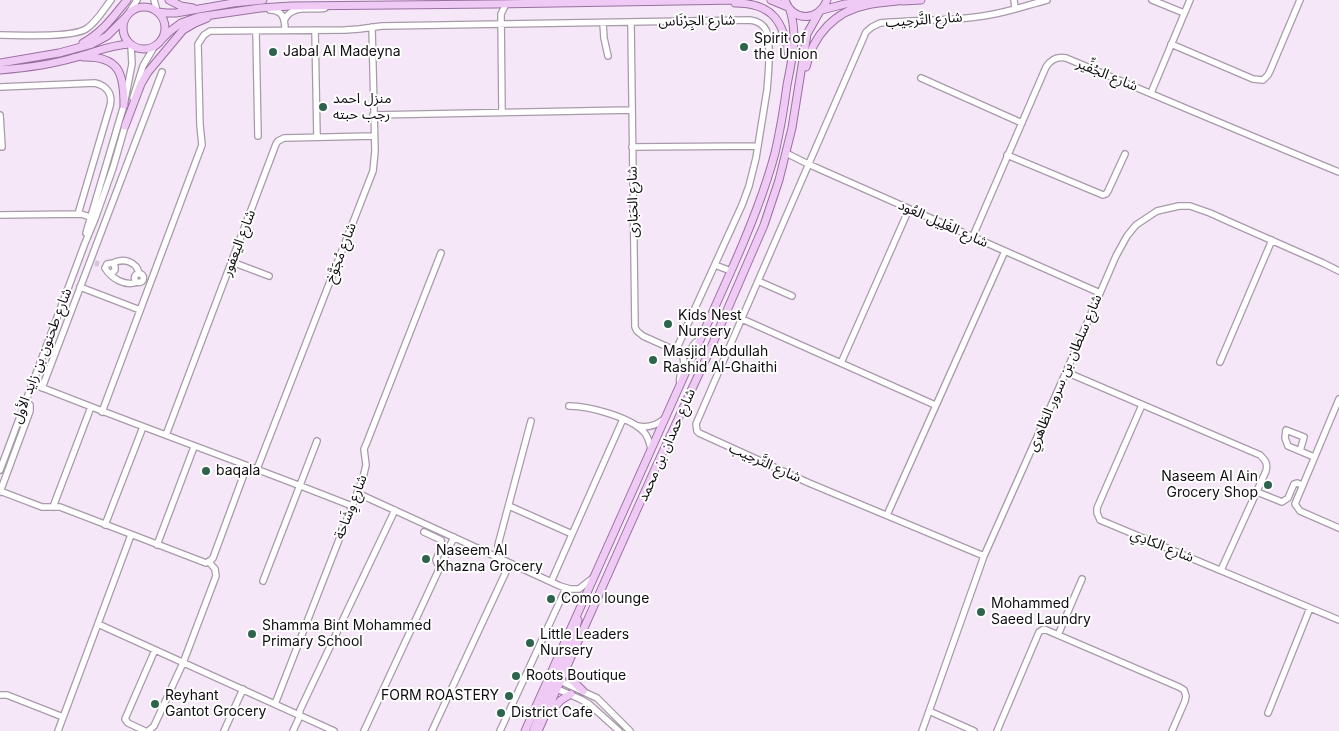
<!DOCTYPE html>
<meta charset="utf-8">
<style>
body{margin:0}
canvas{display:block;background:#f5e7f7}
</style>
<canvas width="1339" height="731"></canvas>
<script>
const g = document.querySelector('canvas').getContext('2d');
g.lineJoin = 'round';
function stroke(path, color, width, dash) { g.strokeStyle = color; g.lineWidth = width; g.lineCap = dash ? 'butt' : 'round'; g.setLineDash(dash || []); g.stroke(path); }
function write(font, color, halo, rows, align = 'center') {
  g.font = font + ' Inter,"Noto Sans Arabic",sans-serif'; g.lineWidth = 4; g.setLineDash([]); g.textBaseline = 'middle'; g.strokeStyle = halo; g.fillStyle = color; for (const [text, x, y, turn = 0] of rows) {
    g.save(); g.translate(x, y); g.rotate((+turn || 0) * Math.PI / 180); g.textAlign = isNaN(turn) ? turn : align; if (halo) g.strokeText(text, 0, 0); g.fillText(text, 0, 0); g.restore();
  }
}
const minorTunnel = new Path2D(`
 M95 263 99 264`);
const minor = new Path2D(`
 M154 0 157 11
 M1014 0 1015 8
 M1152 0 1184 13
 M270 10C283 10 285 19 285 30
 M130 11 137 0
 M285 19C292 4 311 11 325 8
 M603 23 604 38 608 56
 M631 23 635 327 637 331 643 336 683 354 689 352 695 343 700 339
 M315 30 317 137
 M256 31 258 136
 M0 35C19 35 71 38 86 29 96 23 104 9 111 0
 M1171 44 1253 79 1263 80 1268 75 1270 71 1300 0
 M921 78 1022 123
 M0 87 95 83C107 86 113 94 110 106L78 214
 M1151 93 1190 0
 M133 98 143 66 154 47
 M502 112 501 14 506 4
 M0 115 2 147
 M373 115 632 110
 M632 147 758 146
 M786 153 808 164 1100 293
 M1007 155 1103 195 1106 194 1108 191 1125 154
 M0 215 81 214 90 217
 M86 233 124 105 132 64 131 45
 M973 236 1046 67C1051 59 1057 56 1066 58 1157 96 1248 135 1339 172
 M232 262 269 276
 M113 263C123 258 137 261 139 274
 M715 265 731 271
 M109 273H112L115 270V267L113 263 107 264 105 268C111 278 125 287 137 282
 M134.5 278a4.5 4.5 0 1 1 9 0a4.5 4.5 0 1 1-9 0Z
 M758 281 792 296
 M80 287 140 310
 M742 319 935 405
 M1220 362 1272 240
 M841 363 909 209
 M1066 372 1260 455C1265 460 1268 463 1266 471L1221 570
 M33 384C138 426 246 464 352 506
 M680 384C677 371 689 366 681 353
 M42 388 162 72
 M1339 399 1295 504 1300 511 1339 528
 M1142 405 1097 508V513L1100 520 1339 620
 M569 406C589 406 630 417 644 432 648 437 650 443 651 450
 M102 412 202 145 200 125 198 44 204 35 210 31 345 30 359 29 382 26 750 20C757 21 763 24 766 30 772 41 768 77 767 90L756 158 749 186 742 205 676 350
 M638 426C648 428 656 426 664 419
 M166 435 276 144 278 141 284 138 374 136
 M1300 451 1304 437 1286 430 1285 438 1288 446 1314 457
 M257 469 373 171 375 151 372 27
 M0 470 85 243 95 219 113 168 126 123
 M0 491 42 507H60L206 563 211 560 213 558 247 466
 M0 492 30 411V405L26 401
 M1257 492 1282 502 1288 498 1294 484 1297 483 1302 485
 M357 493 560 586 570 589H579L593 578
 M509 506 572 534
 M53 507 91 407
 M887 515 1005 251
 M105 525 143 427
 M424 532 441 540 442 546 436 560 437 563 441 566
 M157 545 194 447
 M498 545 531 421
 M984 556 809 483 699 433 697 431 696 424 866 32 872 27 880 23C919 19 960 22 999 13 1015 10 1031 4 1047 0
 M263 581 317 441
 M551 582 623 419
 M98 624 334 731
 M1058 635 1082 579
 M558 680 597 698 630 731
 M555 688 580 699 589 704 619 731
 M0 695H7L63 717
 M275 704 363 478 366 465 364 449 367 442 441 253
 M929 711 974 731
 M1268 713 1310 608
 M58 731 131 535
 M145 731 128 723 125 719 155 650
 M148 731 154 726 183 663 216 576 215 569 209 562
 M224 731 243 689
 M293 731 299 718 300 710 395 510
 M364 731 454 537
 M432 731 510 563
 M500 731 566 588
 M922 731 984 556 1066 372 1116 256 1127 236 1136 225 1157 211 1179 206H1190L1210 213 1230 222 1323 263 1339 271
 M997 731 1039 632 1044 629 1179 687 1184 690 1186 696 1185 701 1172 731`);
const major = new Path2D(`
 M169 0 181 6 193 8
 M771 0 788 7
 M785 0C792 22 819 22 827 0
 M903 1 921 0
 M735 3C773 3 784 22 789 57
 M123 28a21 21 0 1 1 42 0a21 21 0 1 1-42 0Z
 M822 10 845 4 870 1
 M158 12 166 13H176L233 3 263 0
 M163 38 169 32 181 23 198 17 260 8 291 6 495 4 740 0
 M83 43C103 32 113 17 127 0
 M83 57C119 56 124 73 124 105
 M0 63 59 53 92 44 107 36 125 18
 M806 67C813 35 835 11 867 5 880 2 893 2 906 0
 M0 70C24 68 50 65 73 58 94 53 108 45 130 44
 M125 126 141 84 148 72 183 30 195 23 207 18
 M566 668 571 679 583 691
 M557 689 554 686V681L574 634 578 620
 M548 714 561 700 571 694
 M525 731 731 271C748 233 764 194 775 153 780 131 784 108 787 85 792 59 798 36 790 10
 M533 731 552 686V680
 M538 731 655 469 709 352 764 225 779 180 792 128 807 34 820 11`);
const markers = [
 [744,47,5,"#2d644b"],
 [273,52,5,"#2d644b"],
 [323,107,5,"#2d644b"],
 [668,324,5,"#2d644b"],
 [653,360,5,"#2d644b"],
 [206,471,5,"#2d644b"],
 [1268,485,5,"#2d644b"],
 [426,559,5,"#2d644b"],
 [551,599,5,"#2d644b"],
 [981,612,5,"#2d644b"],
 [252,634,5,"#2d644b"],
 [530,643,5,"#2d644b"],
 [516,676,5,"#2d644b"],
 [509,696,5,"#2d644b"],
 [155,704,5,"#2d644b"],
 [501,713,5,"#2d644b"]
];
const streetNames = [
 ["شارع التَّرحِيب",924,20,-4],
 ["شارع الجِرْنَاس",697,21,-1],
 ["شارع الجُفِّير",1107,75,22],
 ["شارع الحَبَارى",633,202,-91],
 ["شارع الغَلِيل العُود",943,224,24],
 ["شارع اليعفور",239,243,-69],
 ["شارع مُجَوَّخ",341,253,-69],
 ["شارع طحنون بن زايد الأول",42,356,-69],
 ["شارع سلطان بن سرور الظاهري",1065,373,-67],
 ["شارع حمدان بن محمد",667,445,-66],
 ["شارع التَّرحِيب",765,463,24],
 ["شارع وِشَاحَة",351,507,-69],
 ["شارع الكادِي",1162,546,22]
];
const poiNames = [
 ["Spirit of",754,39],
 ["the Union",754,55],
 ["Jabal Al Madeyna",283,52],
 ["منزل احمد",333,99],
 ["رجب حبته",333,115],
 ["Kids Nest",678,316],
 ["Nursery",678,332],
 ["Masjid Abdullah",663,352],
 ["Rashid Al-Ghaithi",663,368],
 ["baqala",216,471],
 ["Naseem Al Ain",1258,477,"right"],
 ["Grocery Shop",1258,493,"right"],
 ["Naseem Al",436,551],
 ["Khazna Grocery",436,567],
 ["Como lounge",561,599],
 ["Mohammed",991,604],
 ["Saeed Laundry",991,620],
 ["Shamma Bint Mohammed",262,626],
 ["Primary School",262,642],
 ["Little Leaders",540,635],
 ["Nursery",540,651],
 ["Roots Boutique",526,676],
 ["Reyhant",165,696],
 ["Gantot Grocery",165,712],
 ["FORM ROASTERY",499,696,"right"],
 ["District Cafe",511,713]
];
stroke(minorTunnel, '#d3c6d4', 5.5, [5.5, 3]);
stroke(minor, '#a79aa9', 8);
stroke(major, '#9a70a1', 9);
stroke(minor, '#fff', 5.5);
stroke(major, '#efcaf5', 7);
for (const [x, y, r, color] of markers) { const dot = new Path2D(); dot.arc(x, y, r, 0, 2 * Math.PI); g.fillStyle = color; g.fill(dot); stroke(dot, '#fff', 2); }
write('14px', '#100c11', '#fff', streetNames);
write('14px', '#100c11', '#fff', poiNames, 'left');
</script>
